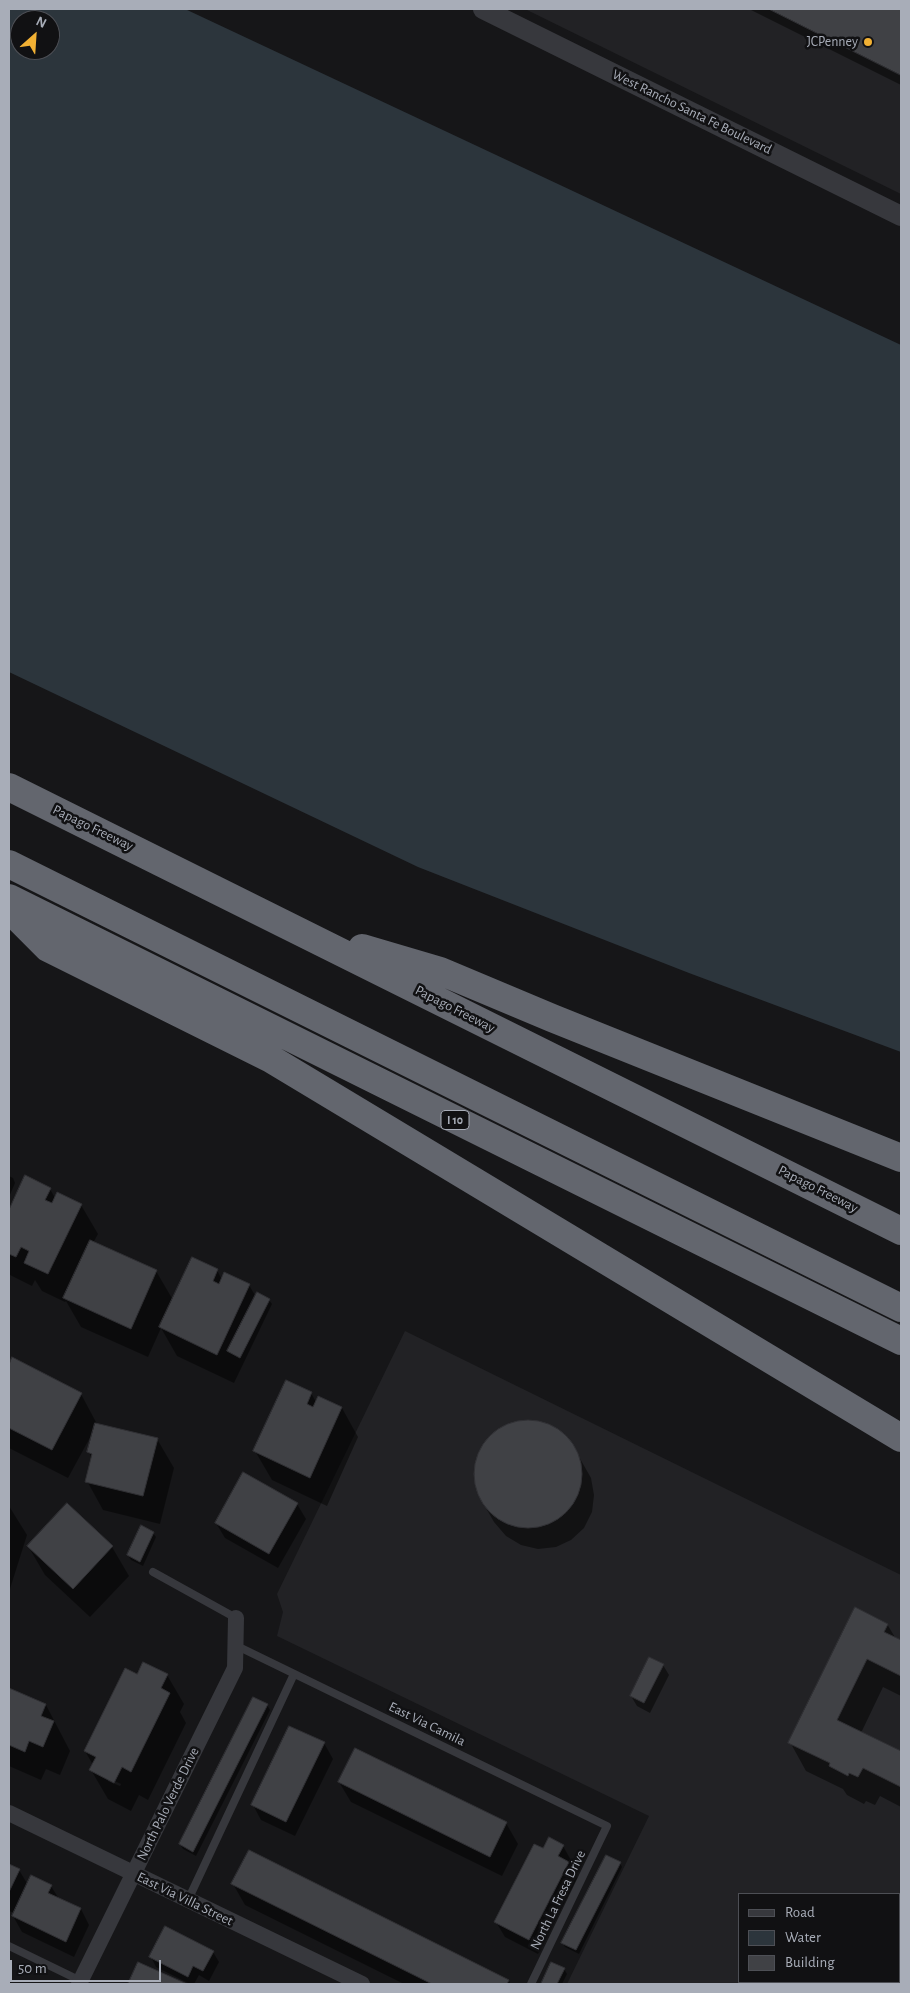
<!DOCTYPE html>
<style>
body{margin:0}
#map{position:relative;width:910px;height:1993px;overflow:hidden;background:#161618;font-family:"Alegreya Sans",sans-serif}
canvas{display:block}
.frame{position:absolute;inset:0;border:10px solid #a8adb8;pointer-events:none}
.legend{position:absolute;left:738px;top:1893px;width:162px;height:90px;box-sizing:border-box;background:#111113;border:1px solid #4d4f55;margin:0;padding:6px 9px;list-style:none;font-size:15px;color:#a8adb8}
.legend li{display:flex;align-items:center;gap:10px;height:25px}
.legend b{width:25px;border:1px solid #4d4f55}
.north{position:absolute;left:10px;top:10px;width:50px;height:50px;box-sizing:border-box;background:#111113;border:1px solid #4d4f55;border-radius:50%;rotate:26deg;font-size:14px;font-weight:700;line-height:20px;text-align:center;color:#a8adb8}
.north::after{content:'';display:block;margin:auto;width:18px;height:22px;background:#f2b134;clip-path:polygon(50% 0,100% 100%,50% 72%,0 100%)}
.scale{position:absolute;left:10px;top:1960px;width:151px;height:22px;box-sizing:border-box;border:2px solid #a8adb8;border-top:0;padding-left:6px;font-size:15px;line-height:18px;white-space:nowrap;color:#a8adb8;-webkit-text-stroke:4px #111113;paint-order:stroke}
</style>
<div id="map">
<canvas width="910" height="1993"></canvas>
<div class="frame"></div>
<ul class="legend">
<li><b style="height:6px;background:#37383d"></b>Road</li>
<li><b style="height:14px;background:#2c353c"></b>Water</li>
<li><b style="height:14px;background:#404145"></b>Building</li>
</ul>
<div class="north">N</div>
<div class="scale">50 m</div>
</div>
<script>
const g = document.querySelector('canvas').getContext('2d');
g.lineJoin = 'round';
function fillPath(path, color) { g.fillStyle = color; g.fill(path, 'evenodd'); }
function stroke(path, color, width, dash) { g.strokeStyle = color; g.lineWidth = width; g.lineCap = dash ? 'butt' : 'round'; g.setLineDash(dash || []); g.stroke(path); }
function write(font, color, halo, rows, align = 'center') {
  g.font = font + ' "Alegreya Sans",sans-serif'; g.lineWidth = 5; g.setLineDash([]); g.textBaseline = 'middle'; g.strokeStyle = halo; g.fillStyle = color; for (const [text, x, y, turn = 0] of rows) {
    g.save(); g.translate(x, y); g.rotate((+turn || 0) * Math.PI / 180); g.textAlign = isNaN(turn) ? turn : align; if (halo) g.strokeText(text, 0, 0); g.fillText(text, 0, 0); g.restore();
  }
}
const built = new Path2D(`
 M525 9H901V194Z
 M405 1331 901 1575V1984H567L649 1816 277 1636 283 1612 277 1594ZM739 1894H899V1982H739Z`);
const water = new Path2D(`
 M9 9H185L901 345V1052L689 973 418 867 9 672ZM20 20H50V50H20Z`);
const shadow = new Path2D(`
 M749 9H901V85Z
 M9 1176 13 1178 15 1183 9 1197Z
 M26 1177 50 1189 55 1198 81 1205 98 1234 93 1243 156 1271 173 1300 217 1270 222 1280 249 1285 256 1297 269 1300 272 1304 234 1383 177 1356 161 1328 148 1357 81 1327 66 1301 65 1302 42 1291 35 1280 32 1286 10 1275 9 1213Z
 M13 1359 81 1394 97 1424 157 1439 174 1468 160 1524 103 1510 87 1481 92 1459 89 1452 93 1432 68 1478 9 1448V1367Z
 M311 1393 316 1402 318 1397 342 1408 358 1437 327 1506 272 1480 255 1451Z
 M523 1421 541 1423 557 1429 570 1441 591 1478 594 1495 592 1512 584 1528 571 1540 556 1547 538 1549 521 1545 506 1536 494 1522 482 1501 475 1485V1467L480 1450 491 1436 506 1426Z
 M297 1504 306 1519 278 1568 225 1538 216 1523Z
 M9 1506 27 1535 9 1592Z
 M153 1533 156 1537 143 1566 131 1560 128 1555Z
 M28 1546 112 1547 129 1576 90 1617 45 1575Z
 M887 1624 896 1639 901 1642V1696L883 1687 861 1733 901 1753V1807L880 1796 875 1805 866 1801 864 1804 847 1795 843 1789 806 1771 790 1742Z
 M663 1665 669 1675 650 1713 637 1706 631 1696Z
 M138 1675H167L184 1704 180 1712 186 1723 148 1800 139 1795 131 1811 108 1799 91 1770 93 1765 85 1751ZM108 1778 121 1784 120 1786 108 1781Z
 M9 1689 46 1705 70 1751 60 1775 46 1769 41 1780 9 1766Z
 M267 1705 270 1710 196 1856 183 1849 180 1844Z
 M324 1743 333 1759 295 1836 261 1820 253 1805Z
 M339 1782 506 1823 518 1844 502 1876 351 1802Z
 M563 1846 572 1862 570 1865 577 1878 538 1954 505 1937 496 1922Z
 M249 1852 509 1981 510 1984H404L245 1905 233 1884Z
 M620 1863 622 1867 579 1954 565 1947 562 1942Z
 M9 1865 19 1870 28 1885 51 1886 59 1899 81 1909 89 1925 74 1957 22 1932 13 1916 14 1913 9 1911Z
 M213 1952 219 1962 209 1981 199 1975 194 1984H190L156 1967 151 1957Z
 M139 1964 184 1984H129Z
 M552 1964 564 1969 567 1974 562 1984H542Z`);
const building = new Path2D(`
 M769 9H901V75Z
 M25 1175 51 1188 45 1200 52 1203 57 1192 82 1204 48 1274 24 1263 29 1251 21 1247 16 1257 9 1254V1210Z
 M90 1240 157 1270 131 1329 63 1298Z
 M192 1257 218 1269 213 1281 219 1284 224 1272 250 1284 217 1355 159 1327Z
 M257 1292 270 1299 240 1358 227 1351Z
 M12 1357 82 1393 52 1450 9 1428V1365Z
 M286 1380 312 1392 307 1404 313 1407 318 1396 342 1407 310 1478 253 1451Z
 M474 1474a54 54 0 1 1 108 0a54 54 0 1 1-108 0Z
 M95 1423 158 1438 143 1496 85 1482 92 1454 87 1452Z
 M243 1472 298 1503 269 1554 215 1523Z
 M67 1503 113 1546 73 1589 27 1546Z
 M141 1525 154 1532 140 1562 127 1555Z
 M855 1607 888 1624 884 1632 901 1640V1676L867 1659 837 1720 901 1751V1787L863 1768 858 1777 849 1773 848 1776 829 1766 830 1763 788 1743Z
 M649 1657 664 1664 644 1703 630 1696Z
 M143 1662 168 1674 161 1688 170 1693 131 1772 122 1767 114 1783 89 1770 96 1757 84 1751 125 1668 137 1674Z
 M9 1688 46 1704 41 1716 54 1721 43 1747 29 1741 25 1752 9 1745Z
 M253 1697 268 1704 193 1852 179 1844Z
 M289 1726 325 1742 286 1822 251 1805Z
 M355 1748 507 1822 490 1857 338 1782Z
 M549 1837 564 1845 558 1856 569 1862 529 1940 494 1922 534 1844 543 1848Z
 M249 1850 509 1980 507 1984H432L231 1884Z
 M606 1855 621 1862 576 1950 561 1943Z
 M9 1864 20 1869 9 1892Z
 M31 1875 52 1885 48 1893 81 1908 66 1942 12 1916Z
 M165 1926 214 1951 203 1971 193 1966 188 1977 149 1957Z
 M138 1962 187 1984H128Z
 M551 1962 565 1968 557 1984H541Z`);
const service = new Path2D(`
 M153 1572 236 1618
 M235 1645 607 1826 531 1984
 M188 1900 294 1674
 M9 1946 81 1981`);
const minor = new Path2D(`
 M9 1813 362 1984
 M79 1984 235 1668 236 1618`);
const tertiary = new Path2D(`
 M483 9 901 216`);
const motorway = new Path2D(`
 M9 787 901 1231
 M9 864 901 1308
 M9 898 901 1341
 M9 909 48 948 271 1059 901 1438
 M362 948 440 971 552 1018 901 1158`);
const markers = [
 [868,42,5,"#f2b134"]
];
const shields = [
 [455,1120,28]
];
const shieldNames = [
 ["I 10",455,1120]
];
const poiNames = [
 ["JCPenney",858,42]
];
const streetNames = [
 ["West Rancho Santa Fe Boulevard",692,112,26],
 ["Papago Freeway",93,828,26],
 ["Papago Freeway",455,1009,27],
 ["Papago Freeway",818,1189,27],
 ["East Via Camila",427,1724,26],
 ["North Palo Verde Drive",168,1804,-64],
 ["East Via Villa Street",185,1899,26],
 ["North La Fresa Drive",558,1900,-64]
];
fillPath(built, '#222225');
fillPath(water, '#2c353c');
fillPath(shadow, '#0007');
fillPath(building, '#404145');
stroke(building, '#303034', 1);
stroke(service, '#37383d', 8);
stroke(minor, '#37383d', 16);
stroke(tertiary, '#37383d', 20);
stroke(motorway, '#63666e', 28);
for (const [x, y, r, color] of markers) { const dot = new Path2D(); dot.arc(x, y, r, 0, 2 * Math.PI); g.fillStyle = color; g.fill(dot); stroke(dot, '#111113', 2); }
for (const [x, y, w] of shields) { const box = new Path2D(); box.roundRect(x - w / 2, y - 9.5, w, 19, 4); g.fillStyle = '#111113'; g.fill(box); stroke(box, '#a8adb8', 1); }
write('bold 12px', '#a8adb8', null, shieldNames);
write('14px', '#a8adb8', '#111113', poiNames, 'right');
write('14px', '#a8adb8', '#111113', streetNames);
</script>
